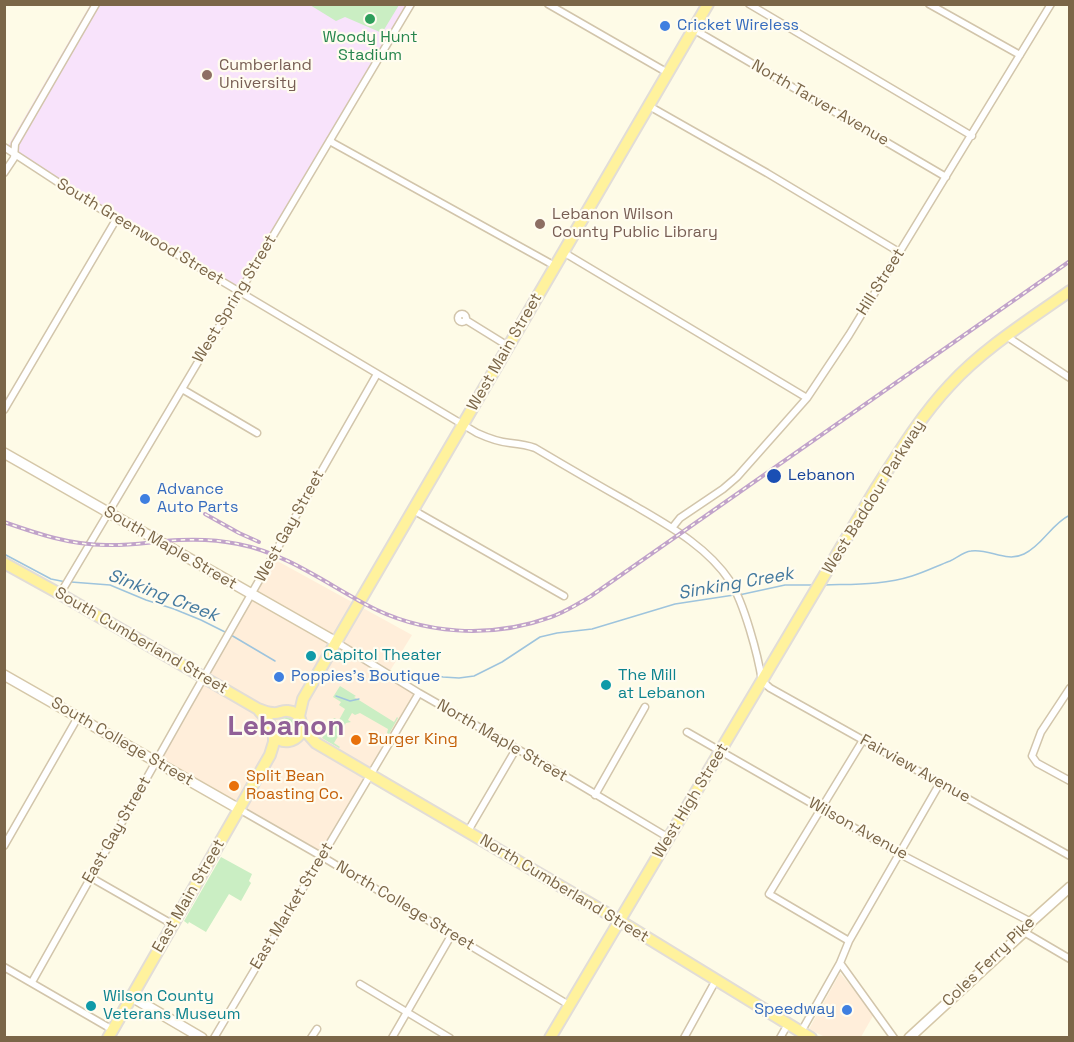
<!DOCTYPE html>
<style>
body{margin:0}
#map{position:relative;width:1074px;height:1042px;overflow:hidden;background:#fefbe7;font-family:"Space Grotesk",sans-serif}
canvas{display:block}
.frame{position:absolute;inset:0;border:6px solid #7b6648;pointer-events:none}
</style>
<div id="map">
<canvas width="1074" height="1042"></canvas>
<div class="frame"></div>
</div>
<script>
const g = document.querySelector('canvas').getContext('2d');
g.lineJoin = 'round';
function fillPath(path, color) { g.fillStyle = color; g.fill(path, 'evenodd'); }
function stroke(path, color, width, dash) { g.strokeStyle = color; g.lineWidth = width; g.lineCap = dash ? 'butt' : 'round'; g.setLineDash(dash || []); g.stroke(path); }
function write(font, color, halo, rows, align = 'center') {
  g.font = font + ' "Space Grotesk",sans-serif'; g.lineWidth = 4.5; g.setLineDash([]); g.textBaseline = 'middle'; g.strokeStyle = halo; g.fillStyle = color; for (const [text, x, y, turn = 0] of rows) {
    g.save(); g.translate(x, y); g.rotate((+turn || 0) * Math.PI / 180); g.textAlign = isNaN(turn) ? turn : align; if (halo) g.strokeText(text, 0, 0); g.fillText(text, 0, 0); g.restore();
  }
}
const commercial = new Path2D(`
 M272 558 412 635 388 674 419 693 321 856 156 762Z
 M840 973 874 1014 861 1037H825L809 1029Z`);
const education = new Path2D(`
 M90 5H406L241 284 235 285 82 198 8 146Z`);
const green = new Path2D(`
 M310 5 399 4V5L382 33 345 17 336 21Z
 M340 686 356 696 354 697 394 722 397 717 398 718 389 734 387 733 388 729 360 713 355 715 352 713 348 720 351 722 346 723 334 743 340 747 339 748 322 738 334 718 339 720 345 709 339 705 341 702 333 697Z
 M277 726a10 10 0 1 1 20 0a10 10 0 1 1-20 0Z
 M221 857 252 874 249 881 251 883 241 901 229 894 206 932 189 922 188 924 184 921Z`);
const stream = new Path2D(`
 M4 554 51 579 66 582
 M71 582 110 585 146 600 174 609 201 620 227 633
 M825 585C853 584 884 585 912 576 925 572 937 566 950 561 957 558 963 552 971 551 989 548 1006 563 1024 554 1043 545 1051 524 1070 515
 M739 595 785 585H814
 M231 635 275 661
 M401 677 411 674H427L443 677 459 678 474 676 502 662 540 637 557 633 592 629 675 604 734 595
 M336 696 350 701 359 699`);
const street = new Path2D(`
 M548 4 668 73
 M749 4 972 136
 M929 4 1020 55
 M693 29 946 177
 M649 106 767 173 899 252
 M330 140 333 143 555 266
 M4 147 82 198 477 433C488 438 498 442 510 443 519 444 527 445 535 448 567 467 598 485 630 503 667 525 706 545 730 581 744 603 758 655 762 681L770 688 1070 856
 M4 173 14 158 15 144 96 4
 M563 252 807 398
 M458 318a4 4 0 1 1 8 0a4 4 0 1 1-8 0Z
 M466 320 508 346
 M1006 336 1070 378
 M182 389 257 433
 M4 410 117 218
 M413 510 564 596
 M672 528 680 518 723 489 737 477 807 398 849 335 1051 4
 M60 594 411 4
 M336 642 419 693 570 779 669 838
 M1070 688 1041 732 1032 756 1037 763 1070 781
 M687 732 900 854 1031 922
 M595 795 645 707
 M239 809 321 856 569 1005
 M468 831 516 749
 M4 846 78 717
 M90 877 172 924
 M1024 932 1070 959
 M849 941 769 894 863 740
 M840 963 894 1038
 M4 967 113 1030
 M32 982 185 710 377 374
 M360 984 450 1038
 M801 1032 840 963 849 941 940 783
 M214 1038 419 693
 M311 1038 317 1029
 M392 1038 452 934
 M684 1038 716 980
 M780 1038 788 1024`);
const secondary = new Path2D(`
 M4 453 336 642
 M4 675 239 809
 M132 997 202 1038
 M909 1038 1024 932 1031 922 1070 887`);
const primary = new Path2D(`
 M4 563 60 594 258 709C263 711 268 713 273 713 278 714 283 710 288 711 300 712 304 724 300 734 294 742 282 745 274 735 272 730 271 725 268 721 265 717 261 713 258 709
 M299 716 303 699 346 625 708 4
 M302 726 308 734 316 743 620 921 811 1038
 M108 1038 270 755 274 742V734
 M550 1038 875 490C898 454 920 417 950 385 984 348 1029 320 1070 291`);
const rail = new Path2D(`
 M205 514 239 533 259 542
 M4 522C38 534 71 545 106 545 131 546 155 541 179 540 199 539 219 540 238 544 285 553 324 582 365 604 422 635 491 639 551 617 565 612 578 604 591 596L1070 261`);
const markers = [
 [370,19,6,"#2e9e5b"],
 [665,26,6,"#3f7fe0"],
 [207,75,6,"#8d6e63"],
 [540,224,6,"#8d6e63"],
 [774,476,8,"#1a4fb4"],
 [145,499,6,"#3f7fe0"],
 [311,656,6,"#0f9aa8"],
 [279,677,6,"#3f7fe0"],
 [606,685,6,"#0f9aa8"],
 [356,740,6,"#e8710a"],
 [234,786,6,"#e8710a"],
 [91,1006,6,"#0f9aa8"],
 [847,1010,6,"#3f7fe0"]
];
const shopNames = [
 ["Cricket Wireless",677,26],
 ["Advance",157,490],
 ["Auto Parts",157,508],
 ["Poppies's Boutique",291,677],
 ["Speedway",835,1010,"right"]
];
const leisureNames = [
 ["Woody Hunt",370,38],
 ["Stadium",370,56]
];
const educationNames = [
 ["Cumberland",219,66],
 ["University",219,84],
 ["Lebanon Wilson",552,215],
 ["County Public Library",552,233]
];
const streetNames = [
 ["North Tarver Avenue",820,103,30],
 ["South Greenwood Street",140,232,31],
 ["Hill Street",881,282,-58],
 ["West Spring Street",235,299,-59],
 ["West Main Street",505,352,-60],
 ["West Baddour Parkway",874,497,-58],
 ["West Gay Street",290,526,-61],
 ["South Maple Street",170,548,30],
 ["South Cumberland Street",141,641,30],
 ["North Maple Street",502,741,30],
 ["South College Street",122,742,30],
 ["Fairview Avenue",915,769,29],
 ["West High Street",691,801,-59],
 ["Wilson Avenue",858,829,29],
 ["East Gay Street",117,830,-60],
 ["North Cumberland Street",564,889,31],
 ["East Main Street",189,896,-60],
 ["East Market Street",292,906,-59],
 ["North College Street",405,906,31],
 ["Coles Ferry Pike",989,962,-44]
];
const transitNames = [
 ["Lebanon",788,476]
];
const cultureNames = [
 ["Capitol Theater",323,656],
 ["The Mill",618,676],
 ["at Lebanon",618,694],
 ["Wilson County",103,997],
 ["Veterans Museum",103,1015]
];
const foodNames = [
 ["Burger King",368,740],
 ["Split Bean",246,777],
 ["Roasting Co.",246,795]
];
const waterNames = [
 ["Sinking Creek",736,584,-10],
 ["Sinking Creek",163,596,21]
];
const townNames = [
 ["Lebanon",286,727]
];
fillPath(commercial, '#ffeeda');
fillPath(education, '#f8e3fb');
fillPath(green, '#caeec3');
stroke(stream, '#9ec4dd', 1.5);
stroke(street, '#d2c5ab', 9);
stroke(secondary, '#d5c7a8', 12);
stroke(primary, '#e2ddd7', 14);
stroke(street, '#fff', 6);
stroke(secondary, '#fff', 9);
stroke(primary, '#fff29d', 10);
stroke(rail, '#c1a3ca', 4);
stroke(rail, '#fffcef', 1.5, [4.5]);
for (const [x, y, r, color] of markers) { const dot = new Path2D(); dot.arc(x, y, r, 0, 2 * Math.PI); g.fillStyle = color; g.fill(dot); stroke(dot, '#fffcef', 2); }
write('16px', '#366cbe', '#fffcef', shopNames, 'left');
write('16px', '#27864d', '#fffcef', leisureNames);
write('16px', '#785e54', '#fffcef', educationNames, 'left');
write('16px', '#7b6648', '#fffcef', streetNames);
write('16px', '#164399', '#fffcef', transitNames, 'left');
write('16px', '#0d838f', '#fffcef', cultureNames, 'left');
write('16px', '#c56008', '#fffcef', foodNames, 'left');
write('italic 18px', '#457a9f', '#fffcef', waterNames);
write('bold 28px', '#916097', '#fffcef', townNames);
</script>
